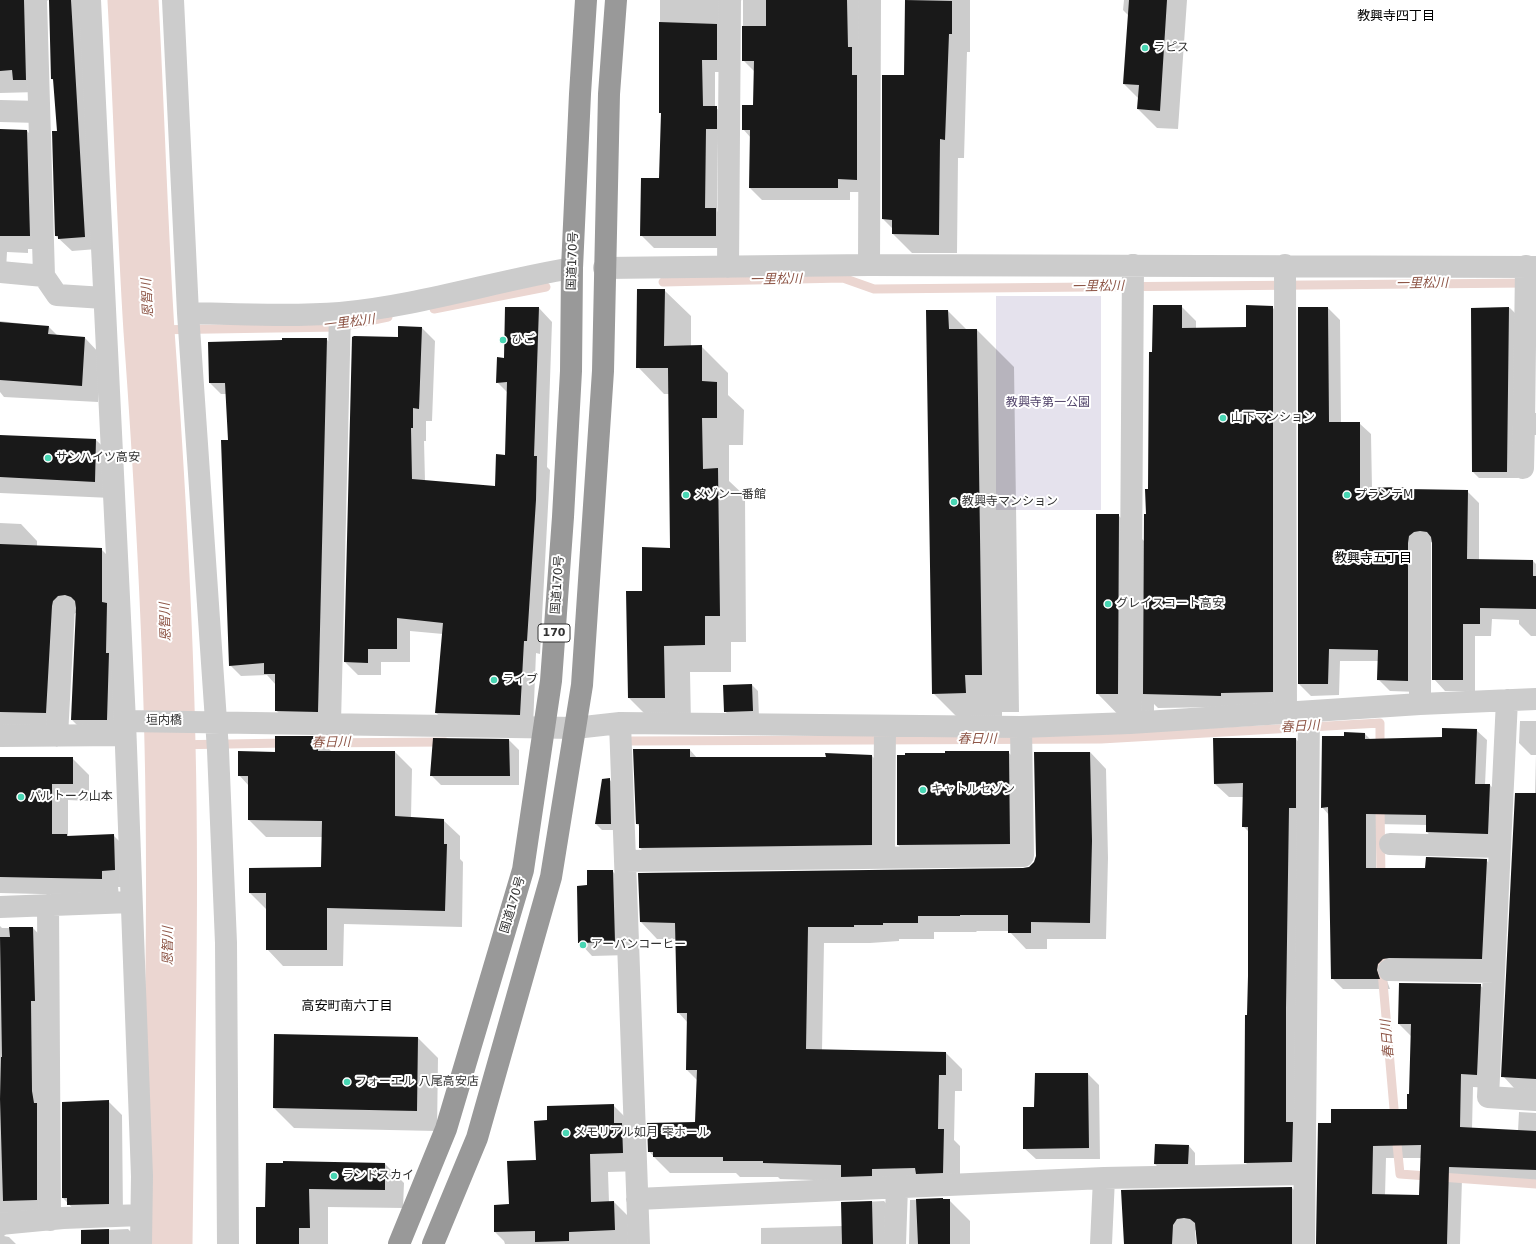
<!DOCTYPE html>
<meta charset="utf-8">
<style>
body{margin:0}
canvas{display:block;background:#fff}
</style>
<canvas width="1536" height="1244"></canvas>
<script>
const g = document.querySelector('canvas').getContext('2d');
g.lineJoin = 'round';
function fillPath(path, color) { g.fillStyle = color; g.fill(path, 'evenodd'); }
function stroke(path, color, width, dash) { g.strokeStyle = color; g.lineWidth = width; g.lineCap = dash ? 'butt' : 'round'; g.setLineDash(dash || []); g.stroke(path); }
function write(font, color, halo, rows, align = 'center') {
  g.font = font + ' "DejaVu Sans","Noto Sans JP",sans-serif'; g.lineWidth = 4; g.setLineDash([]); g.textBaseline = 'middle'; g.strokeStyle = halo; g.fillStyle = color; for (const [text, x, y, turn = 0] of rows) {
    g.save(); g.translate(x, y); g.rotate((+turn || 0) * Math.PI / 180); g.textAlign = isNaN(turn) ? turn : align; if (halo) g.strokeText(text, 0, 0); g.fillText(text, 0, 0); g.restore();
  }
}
const green = new Path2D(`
 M996 296H1101V510H996Z`);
const shadow = new Path2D(`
 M0 0H49L43 2 38 92 0 93Z
 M50 0H82L97 249 72 251 56 236 58 132 54 81 52 79Z
 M660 0H742L736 2 729 72H715V107L729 119 718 141 717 211 728 222V248H654L641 235 660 179 662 114 660 59Z
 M743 0H859L869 192H850V200H762L750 188 751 138 743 129 754 106 755 72 743 60Z
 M910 0H970V52H967L964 158H958L957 253H912L893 234V229L883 219 905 76Z
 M1124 0H1187L1178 129 1157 128 1138 109 1139 99 1124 84 1129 16 1123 10Z
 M0 130 27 131 40 144 43 249H28V253L7 252 6 270 0 269Z
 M664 290 691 316V346H701L728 373V395L744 410 743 445H729V481L745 496 746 642H731V672H690L691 724 656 725 629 698 643 592 671 549 670 394H664L638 367Z
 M1181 306 1196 321V329L1247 328 1272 307 1287 322 1288 706 1158 708 1154 704V731H1134L1098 694 1118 515 1145 542 1149 490 1153 353Z
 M539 308 552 322 547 467 550 470 540 654 536 653 533 727 450 726 436 713 443 634 410 631V662H381V675H358L345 662 399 338 422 328 435 341 432 421H426V441H424L425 481 496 487 506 456 508 393 497 382 505 359Z
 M1299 308H1328L1340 320 1341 423H1359L1371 434 1372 489 1467 491 1479 503V560L1533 561 1536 564V636H1531L1519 624V620L1492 619 1491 636H1475V691H1445L1434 679 1432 542 1426 544 1419 692 1390 691 1378 679 1379 661H1340L1339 695 1311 696 1299 684Z
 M1510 308 1517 315 1519 320 1518 478H1479L1473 472 1472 309Z
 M948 311 967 330H977L1014 367 1019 712H1002V730H970L933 693Z
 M0 321 49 327 58 336 85 338 101 355 98 402 4 397 0 392Z
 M326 339 338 350 329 722H287L276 710V685L267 675 241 676 230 665 229 441 226 394H221L210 383Z
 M0 436 96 440 113 456 111 498 0 493Z
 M0 523 21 524 37 541V547L101 549 118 566 123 737 88 736 72 720 77 612 70 617 62 729 0 728Z
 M752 685 758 691 759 718H731L725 711Z
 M1520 721H1536V1098L1514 1088 1503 1076 1535 794 1536 755H1531L1519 743Z
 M1476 730 1487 740 1485 785H1490L1500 796 1498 844 1437 843 1427 832V825L1376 824V869H1426L1486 860 1497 871 1492 969 1388 975 1387 981 1390 989H1343L1332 978 1329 815 1322 807 1345 737 1365 734 1371 740 1443 738Z
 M317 737 332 752H395L412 769 411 818 443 820 460 836V859L463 862 462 927 344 924 343 966H283L267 949V910L250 893 322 868V837H266L249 820V786L239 775 276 753Z
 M1296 739 1309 753 1305 1175 1258 1176 1245 1162 1248 1016 1249 832 1243 826 1244 797H1229L1215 784Z
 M509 740 519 750V785H441L431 775Z
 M634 750H690L697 758H826L872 756 882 766V856L650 858 640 848V827L637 824Z
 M1008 752 1027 771 1029 862 916 863 898 845 946 754Z
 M1090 752 1106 769 1108 858 1106 939H1047V949H1026L1009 931H977L976 932H934V939H899V941L870 943H824L822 1050 946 1053 962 1069V1091H955L954 1140 960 1146V1189L846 1181 780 1179 778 1177H740L736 1173H670L654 1157 649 1151 696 1123 697 1080 687 1070 688 1023 678 1012 676 939H657L641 922 639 874 1024 869 1030 867 1035 863 1036 856 1035 753Z
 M0 758H72L89 775V801L68 800V837L113 835 130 852 131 887H118L119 896 0 893Z
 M609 779 616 786 617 830H602L596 824Z
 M612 871 626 884 629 955 592 956 579 942 588 886Z
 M0 926 2 928H33L49 945 54 1216 10 1230 4 1236 9 1237 16 1244H0Z
 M1480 985 1493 998 1489 1088 1473 1087 1472 1129 1518 1131 1519 1112 1536 1113V1182L1462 1179 1460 1244H1318L1332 1124 1408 1110 1410 1095 1412 1037 1399 1024ZM1386 1158H1422L1420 1196 1385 1195Z
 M275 1035 418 1038 438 1058 437 1131 294 1128 274 1108Z
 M1088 1074 1099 1085 1100 1159H1036L1024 1148Z
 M108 1101 122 1115 123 1217 82 1218 63 1198Z
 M613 1105 632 1124 642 1171 608 1172 609 1202H614L633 1221 634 1244H505L504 1241 495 1232 537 1161 548 1121Z
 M1156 1145 1189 1146 1195 1153V1170L1162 1171 1155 1164Z
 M267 1164H385L404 1183 403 1208 328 1207V1244H257L266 1208Z
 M1292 1188 1305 1201V1244H1198L1196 1230 1190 1233 1184 1244H1125L1122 1191Z
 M943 1199 949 1200 970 1221V1244H909L910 1200Z
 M884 1201 904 1222V1244H761V1228L843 1226 842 1203Z
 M128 1229 143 1244H82V1231Z`);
const stream = new Path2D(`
 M663 282 843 278 874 289 1527 283
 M434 309 546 287
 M149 330 340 327 388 317
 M632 741 1101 739 1380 723V750
 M306 743 445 742
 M170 745 287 743
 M1380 803 1381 880
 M1381 949 1382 971 1395 1120
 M1396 1134 1400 1174 1536 1184`);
const river = new Path2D(`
 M133 0C139 110 142 221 149 331 159 469 167 606 170 744 174 910 169 1077 167 1244`);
const building = new Path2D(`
 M0 0H24L26 80H13L12 70 0 71Z
 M49 0H71L85 237 58 239V236H55L52 131H57L53 79H51Z
 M766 0H847L848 47H852V75H857V180L838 179V188H749L750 130H742V105H753L754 61H742V26H766Z
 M905 0 952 1V34H949L945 140 940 139 939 235 892 234V220L882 219V75H904Z
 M1129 0H1167L1160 111 1137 109 1139 85 1123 84Z
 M659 22 717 24V60H702L703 106H717V129H706L705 208H716V236H640L641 178H659L661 113H659Z
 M0 129 27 130 30 236H0Z
 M637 289H665L664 346 702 345V381L717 382V418H702L703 469 718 468 720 616H705V645L664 646 665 698H628L626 591H642V547L670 548 668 368H636Z
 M1153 305H1182V328L1246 327V305L1273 306V692L1221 693V696L1143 694 1144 514H1146L1145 489H1148L1149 352H1152Z
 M505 307H539L534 456H537L536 500 527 641H524L520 715 435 713 443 623 397 618V649H368V663L344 662 352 337 354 336 398 337V326L422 327 419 409 413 408V428H411L412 479 495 486 496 454 505 455 507 382 496 383 497 357 504 358Z
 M1298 307H1328L1329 422H1360V488L1405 487V489L1468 490 1467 559 1533 560V576H1536V609L1480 608V624H1463V680H1432V543L1431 537 1427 532 1420 531 1414 532 1409 536 1408 543V681L1377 680 1378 650 1329 649 1328 684H1298Z
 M1509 307 1507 472H1472L1471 308Z
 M926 310H948L949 329H977L982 675H965L966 693 932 694Z
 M0 322 49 326 48 334 85 337 82 386 0 380Z
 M282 338H327L318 712 275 711V674H264V663L229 666 221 440H228L225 383H209L208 342 282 340Z
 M0 435 96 439 95 482 0 477Z
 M1096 514H1119L1118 694H1096Z
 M0 544 102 548V602L107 603 106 653H109L107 720H71L76 608 75 601 71 597 65 595 58 596 53 601 52 606 46 713 0 712Z
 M752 684 753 711 724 712 723 685Z
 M1442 728 1477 729 1475 784H1490L1488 834 1426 832V815L1366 814V868H1425L1426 857 1487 859 1482 959 1389 958 1383 959 1378 964 1377 970 1380 979H1331L1328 807 1321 808 1322 736H1344V732L1365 733V739L1442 737Z
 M275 736H318V751H395V816L444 819V844H447L445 911 327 908V950H266V893H249V868L321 867 322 821 248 820V776H238V751L275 752Z
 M433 738 509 739 510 776H430Z
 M1213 738H1296V808H1289L1286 1008V1122H1293L1292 1162 1244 1163 1245 1015H1247L1248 976V827H1242L1243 783 1214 784Z
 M633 749H690V757H826L825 753 872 755V845L639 848V824H636Z
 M945 751H1009L1010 844 897 845V755H905V753H945Z
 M1034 752H1090L1092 841 1090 923 1031 922V933H1008V915H960V916H918V923H883V925H854V927H808L806 1049 946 1052V1075H939L938 1129H944L943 1173 916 1174 915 1168 872 1169V1176L841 1177V1165L763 1163V1161H723V1157H653V1152H648L647 1123 695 1122 697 1070H686L687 1013H677L675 923 640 922 638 873 1023 868 1029 867 1034 862 1036 856Z
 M0 757H73V784H52V834H67V836L114 834 115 870 102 871V879L0 877Z
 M610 778 611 824H595L602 779Z
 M1515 793H1536V1079L1501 1077Z
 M587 870H613L615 942 578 943 577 886 587 885Z
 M9 927H33L35 1001H31L32 1091 34 1103H37V1200L3 1201 0 1099 1 1057H2L0 937H10Z
 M1399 983 1481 984 1477 1075 1461 1074 1460 1127 1536 1131V1170L1449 1167 1447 1244H1316L1318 1123H1331V1109H1407V1094H1409L1411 1024H1398ZM1421 1145 1419 1195 1372 1194 1373 1146Z
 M274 1034 418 1037 417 1111 273 1108Z
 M1035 1073H1088L1089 1148 1023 1149V1107H1034Z
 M109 1100V1204L67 1205V1198H62V1102Z
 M614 1104V1123H622L623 1153 590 1154 591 1202 614 1201 615 1230 569 1232V1241L535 1242V1231L494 1232V1205L509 1204 507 1161 536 1160 534 1121 547 1120V1106Z
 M1155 1144 1189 1145 1188 1164H1154Z
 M283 1161 385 1163V1190L309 1189 310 1228H299V1244H256V1207H265L266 1163H283Z
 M1292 1187V1244H1197L1195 1223 1190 1219 1184 1218 1177 1219 1173 1225 1172 1244H1124L1121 1190Z
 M943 1198V1199H950V1244H918L916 1199Z
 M872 1201 873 1244H842L841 1202Z
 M109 1229V1244H81V1230Z`);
const minor = new Path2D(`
 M36 0 44 276 57 295 104 298
 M90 0 125 721 142 1176 141 1244
 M173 0 188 313 218 750 226 943 228 1244
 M0 111 39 112
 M869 265 870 0
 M1285 265 1286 714
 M1526 266 1524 424H1536
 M728 267 730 0
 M604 268 869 265 1536 267
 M0 272 44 276
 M188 313C238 314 290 317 340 313 418 306 495 281 572 268
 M1523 468 1524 424
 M1420 543V704
 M1507 700 1488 1097 1536 1100
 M125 721 575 728 620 723 1021 727 1130 723 1420 704 1536 699
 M330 723 340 313
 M620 723 639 1244
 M1130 723 1133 265
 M0 736 124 735
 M57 736 64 607
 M1390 844 1500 847
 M884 857 885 726
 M625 861 1023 856 1021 727
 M48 905 50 1220
 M0 907 131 902
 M1389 970 1494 972
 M637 1199 1104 1178 1304 1174
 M0 1224 63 1218 141 1215
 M1184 1230 1185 1244
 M895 1244 897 1187
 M1101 1244 1104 1178
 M1304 1244 1309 713`);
const highway = new Path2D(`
 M399 1244 446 1129 523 870 551 681 563 517 571 371 572 268 580 94 586 0
 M433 1244 477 1138 551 877 582 685 603 371 609 94 616 0`);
const markers = [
 [1145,48,4,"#48d6b3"],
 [503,340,4,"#48d6b3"],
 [1223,418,4,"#48d6b3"],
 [48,458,4,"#48d6b3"],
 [686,495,4,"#48d6b3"],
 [1347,495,4,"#48d6b3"],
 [954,502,4,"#48d6b3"],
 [1108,604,4,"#48d6b3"],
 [494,680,4,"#48d6b3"],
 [923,790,4,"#48d6b3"],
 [21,797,4,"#48d6b3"],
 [583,945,4,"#48d6b3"],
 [347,1082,4,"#48d6b3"],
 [566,1133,4,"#48d6b3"],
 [334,1176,4,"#48d6b3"]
];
const shields = [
 [554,633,32]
];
const shieldNames = [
 ["170",554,633]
];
const poiNames = [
 ["ラピス",1153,48],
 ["ひご",511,340],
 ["山下マンション",1231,418],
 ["サンハイツ高安",56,458],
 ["メゾン一番館",694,495],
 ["プランテM",1355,495],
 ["教興寺マンション",962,502],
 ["グレイスコート高安",1116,604],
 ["ライブ",502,680],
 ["キャトルセゾン",931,790],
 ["パルトーク山本",29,797],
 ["アーバンコーヒー",591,945],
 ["フォーエル 八尾高安店",355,1082],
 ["メモリアル如月 雫ホール",574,1133],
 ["ランドスカイ",342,1176]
];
const streetNames = [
 ["国道170号",573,261,-88],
 ["国道170号",558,585,-86],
 ["垣内橋",164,721],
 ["国道170号",513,905,-73]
];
const parkNames = [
 ["教興寺第一公園",1048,403]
];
const neighbourhoodNames = [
 ["教興寺四丁目",1396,17],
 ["教興寺五丁目",1373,559],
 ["高安町南六丁目",347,1007]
];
const waterNames = [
 ["一里松川",776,280,-1],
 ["一里松川",1422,284,-1],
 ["一里松川",1098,287,-1],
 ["恩智川",148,298,-93],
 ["一里松川",349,323,-7],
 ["恩智川",166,622,-92],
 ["春日川",1300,727,-3],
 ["春日川",977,740],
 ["春日川",331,743,-1],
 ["恩智川",169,946,-90],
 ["春日川",1388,1039,-95]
];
fillPath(green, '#e5e2ed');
fillPath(shadow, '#0003');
stroke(stream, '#ebd6d1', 9);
stroke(river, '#ebd6d1', 51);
fillPath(building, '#191919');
stroke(minor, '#ccc', 22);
stroke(highway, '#999', 22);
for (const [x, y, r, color] of markers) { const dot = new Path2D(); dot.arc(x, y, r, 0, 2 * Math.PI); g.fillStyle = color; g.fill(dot); stroke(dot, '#fff', 1.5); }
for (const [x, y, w] of shields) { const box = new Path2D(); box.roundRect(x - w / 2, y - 9, w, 18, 3); g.fillStyle = '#fff'; g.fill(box); stroke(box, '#323232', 1); }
write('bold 11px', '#323232', null, shieldNames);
write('12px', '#323232', '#fff', poiNames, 'left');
write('12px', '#323232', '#fff', streetNames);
write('12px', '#51436a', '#fff', parkNames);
write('13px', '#000', '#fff', neighbourhoodNames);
write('italic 13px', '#8e5647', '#fff', waterNames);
</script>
